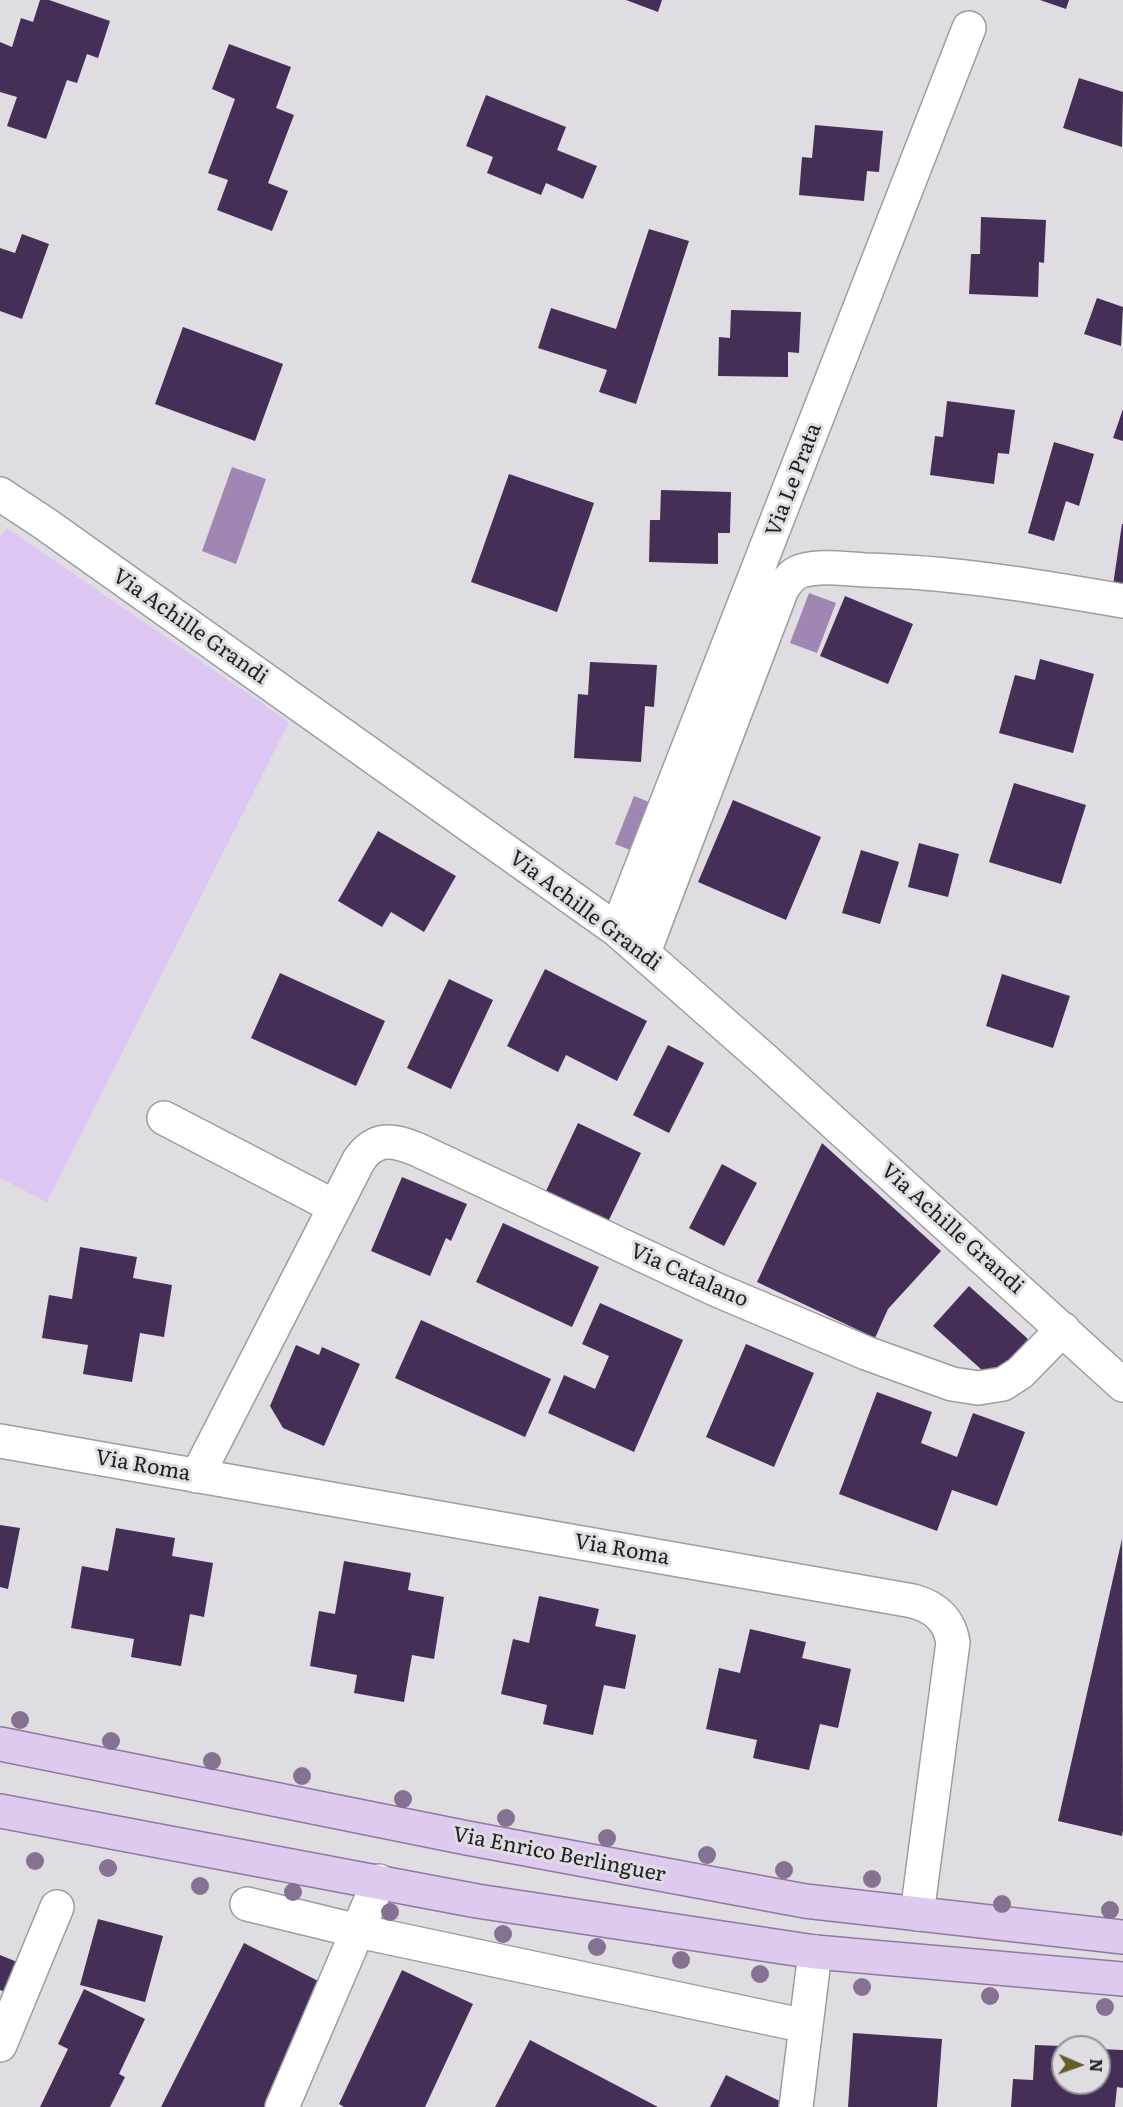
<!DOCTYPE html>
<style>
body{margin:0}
#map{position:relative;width:1123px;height:2107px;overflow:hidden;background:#e0dde2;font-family:Literata,serif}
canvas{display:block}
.north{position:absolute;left:1051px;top:2035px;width:60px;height:60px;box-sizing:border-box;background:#e0dde2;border:2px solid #949195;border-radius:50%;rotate:92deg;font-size:16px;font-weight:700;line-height:24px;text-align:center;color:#212022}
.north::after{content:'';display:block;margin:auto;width:21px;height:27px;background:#665d2a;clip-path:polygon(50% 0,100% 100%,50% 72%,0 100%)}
</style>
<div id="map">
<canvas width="1123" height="2107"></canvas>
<div class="north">N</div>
</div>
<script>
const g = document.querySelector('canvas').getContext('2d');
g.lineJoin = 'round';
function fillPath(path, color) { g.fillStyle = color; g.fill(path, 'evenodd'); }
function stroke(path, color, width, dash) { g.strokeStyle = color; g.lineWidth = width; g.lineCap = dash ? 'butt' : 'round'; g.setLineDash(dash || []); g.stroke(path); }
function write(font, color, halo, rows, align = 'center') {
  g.font = font + ' Literata,serif'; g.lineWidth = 6; g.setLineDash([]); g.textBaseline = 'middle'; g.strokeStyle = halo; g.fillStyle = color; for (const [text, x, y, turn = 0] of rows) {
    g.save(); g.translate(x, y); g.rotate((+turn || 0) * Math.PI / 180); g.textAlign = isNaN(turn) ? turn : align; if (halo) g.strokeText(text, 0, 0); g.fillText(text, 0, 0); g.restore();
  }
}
const green = new Path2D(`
 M7 528 289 722 47 1202 0 1178V538Z`);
const water = new Path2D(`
 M232 467 266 479 236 564 202 551Z
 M809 593 836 603 817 653 790 643Z
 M634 796 654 804 635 852 615 844Z`);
const building = new Path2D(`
 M40 0H49L110 21 98 58 87 54 77 83 67 80 46 139 7 126 17 97 0 92V42L12 47 21 18 33 22Z
 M626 0H662L658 12Z
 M1040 0H1069L1066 9Z
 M229 44 291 67 276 108 294 115 268 183 288 191 272 231 217 210 228 180 208 173 235 99 212 89Z
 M1079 78 1123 92 1122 147 1063 128Z
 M486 95 566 127 557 150 597 166 583 199 546 183 541 195 487 173 493 157 466 146Z
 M815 125 883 131 879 172 867 171 864 201 799 195 802 157 812 158Z
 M981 217 1046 220 1044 263 1039 262 1038 297 969 294 971 254H980Z
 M649 229 689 241 636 404 599 392 607 370 538 348 551 308 616 329Z
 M22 234 49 244 22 319 0 311V248L15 253Z
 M1097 298 1123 307 1121 346 1084 334Z
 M731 310 801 312 799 353 788 352V377L718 376 719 337 730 338Z
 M183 327 283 364 255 441 155 404Z
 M947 401 1015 410 1009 454 998 453 994 484 930 475 935 436 943 437Z
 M1123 409V441L1113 438Z
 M1054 442 1094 454 1079 506 1066 501 1054 541 1028 533Z
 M509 474 594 503 557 612 471 582Z
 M661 490 731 492 730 533H718V564L649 562 650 520H660Z
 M1122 524H1123V586L1113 585Z
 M845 596 913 624 888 684 820 656Z
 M1040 659 1094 674 1073 753 999 733 1015 675 1035 680Z
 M590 662 657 665 654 707 645 706 641 762 574 758 578 694 588 695Z
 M1014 783 1086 805 1061 884 989 862Z
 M733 800 821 837 786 920 698 882Z
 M378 831 456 876 424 932 391 912 382 927 338 901Z
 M919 843 959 854 948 897 908 887Z
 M861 850 899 862 880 924 842 913Z
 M545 969 647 1021 617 1081 566 1055 558 1072 507 1046Z
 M280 973 385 1021 356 1086 251 1038Z
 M1002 974 1070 996 1053 1048 986 1026Z
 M449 979 493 1000 451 1089 407 1068Z
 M668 1045 704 1063 669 1133 633 1115Z
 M578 1123 641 1153 608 1222 546 1191Z
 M822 1143 941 1251 888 1309 875 1338 757 1282Z
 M722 1164 757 1183 724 1246 689 1228Z
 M402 1177 467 1204 451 1241 446 1238 430 1276 371 1251Z
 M503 1223 599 1267 572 1327 476 1282Z
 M80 1247 137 1257 133 1278 172 1285 164 1337 140 1333 132 1382 83 1374 88 1345 42 1338 49 1295 72 1299Z
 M969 1286 1028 1339 993 1380 933 1326Z
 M600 1303 683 1340 634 1452 548 1413 564 1375 595 1389 609 1356 582 1344Z
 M421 1320 551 1379 525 1437 395 1378Z
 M746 1344 814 1373 774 1467 706 1437Z
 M296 1345 319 1355 322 1347 360 1364 324 1446 283 1428 270 1406Z
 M877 1392 932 1412 921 1443 957 1457 973 1413 1025 1432 997 1506 952 1490 937 1531 839 1494Z
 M0 1525 20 1528 8 1589 0 1587Z
 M116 1528 175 1538 172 1556 213 1563 204 1617 190 1614 181 1666 131 1657 134 1639 71 1628 82 1566 108 1571Z
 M1122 1539 1123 1830 1122 1836 1058 1821Z
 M344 1561 411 1573 408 1590 444 1597 434 1659 412 1655 404 1702 354 1693 357 1675 310 1666 319 1611 335 1614Z
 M539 1596 599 1609 595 1626 636 1635 625 1689 604 1685 593 1735 543 1724 547 1705 501 1694 513 1639 529 1643Z
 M750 1629 806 1642 802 1658 851 1669 838 1728 820 1724 809 1770 753 1758 757 1740 706 1729 719 1668 740 1673Z
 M98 1919 163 1936 145 2002 80 1985Z
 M244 1943 326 1985 264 2107H161Z
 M0 1955 22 1964 10 1994 0 1990Z
 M402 1970 473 2004 425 2107H344L339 2104Z
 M84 1989 145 2019 119 2074 125 2077 110 2107H40L68 2049 58 2044Z
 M853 2033 942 2039 937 2107H848Z
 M530 2040 658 2107H495Z
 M1035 2045 1063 2046V2083H1099V2049L1123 2050V2088L1117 2087 1115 2107H1011L1013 2079 1033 2080Z
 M726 2075 788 2105 787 2107H710Z`);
const minor = new Path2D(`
 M0 494 44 523 617 930 767 1062 1123 1385
 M617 930 969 28
 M644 952 782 589C787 581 792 574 801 571 821 565 845 569 865 570 952 572 1037 586 1123 601
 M164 1118 335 1207
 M0 1441 913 1601C935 1607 949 1619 953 1642L917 1914
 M197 1476 359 1160C375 1137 392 1139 416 1149L717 1290 866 1353 952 1384 978 1388 1003 1384 1020 1373 1063 1329
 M247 1904 358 1931 806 2026
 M0 2045 57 1907
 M282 2107 379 1881
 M796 2107 815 1952`);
const major = new Path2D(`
 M0 1744 467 1838 805 1901 1123 1937
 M0 1811 477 1901 815 1952 1123 1979`);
const trees = [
 [20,1720],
 [111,1741],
 [212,1761],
 [302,1776],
 [403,1799],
 [506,1818],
 [607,1838],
 [707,1855],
 [35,1861],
 [108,1868],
 [784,1870],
 [872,1879],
 [200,1886],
 [293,1892],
 [1002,1904],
 [1110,1910],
 [390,1912],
 [503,1934],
 [597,1947],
 [681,1960],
 [760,1974],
 [862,1987],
 [990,1996],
 [1105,2007]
];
const streetNames = [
 ["Via Le Prata",794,480,-69],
 ["Via Achille Grandi",190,627,35],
 ["Via Achille Grandi",585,911,37],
 ["Via Achille Grandi",952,1229,42],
 ["Via Catalano",689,1276,24],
 ["Via Roma",143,1466,10],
 ["Via Roma",622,1550,10],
 ["Via Enrico Berlinguer",559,1855,11]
];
fillPath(green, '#dec6f3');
fillPath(water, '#9f86b3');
fillPath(building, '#462f57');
stroke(minor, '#9e9ca0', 36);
stroke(major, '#8e78a0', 36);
stroke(minor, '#fff', 33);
stroke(major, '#decaef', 33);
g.fillStyle = '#857192';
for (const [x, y] of trees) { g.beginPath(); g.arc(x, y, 9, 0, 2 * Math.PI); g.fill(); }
write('21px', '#212022', '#e0dde2', streetNames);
</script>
